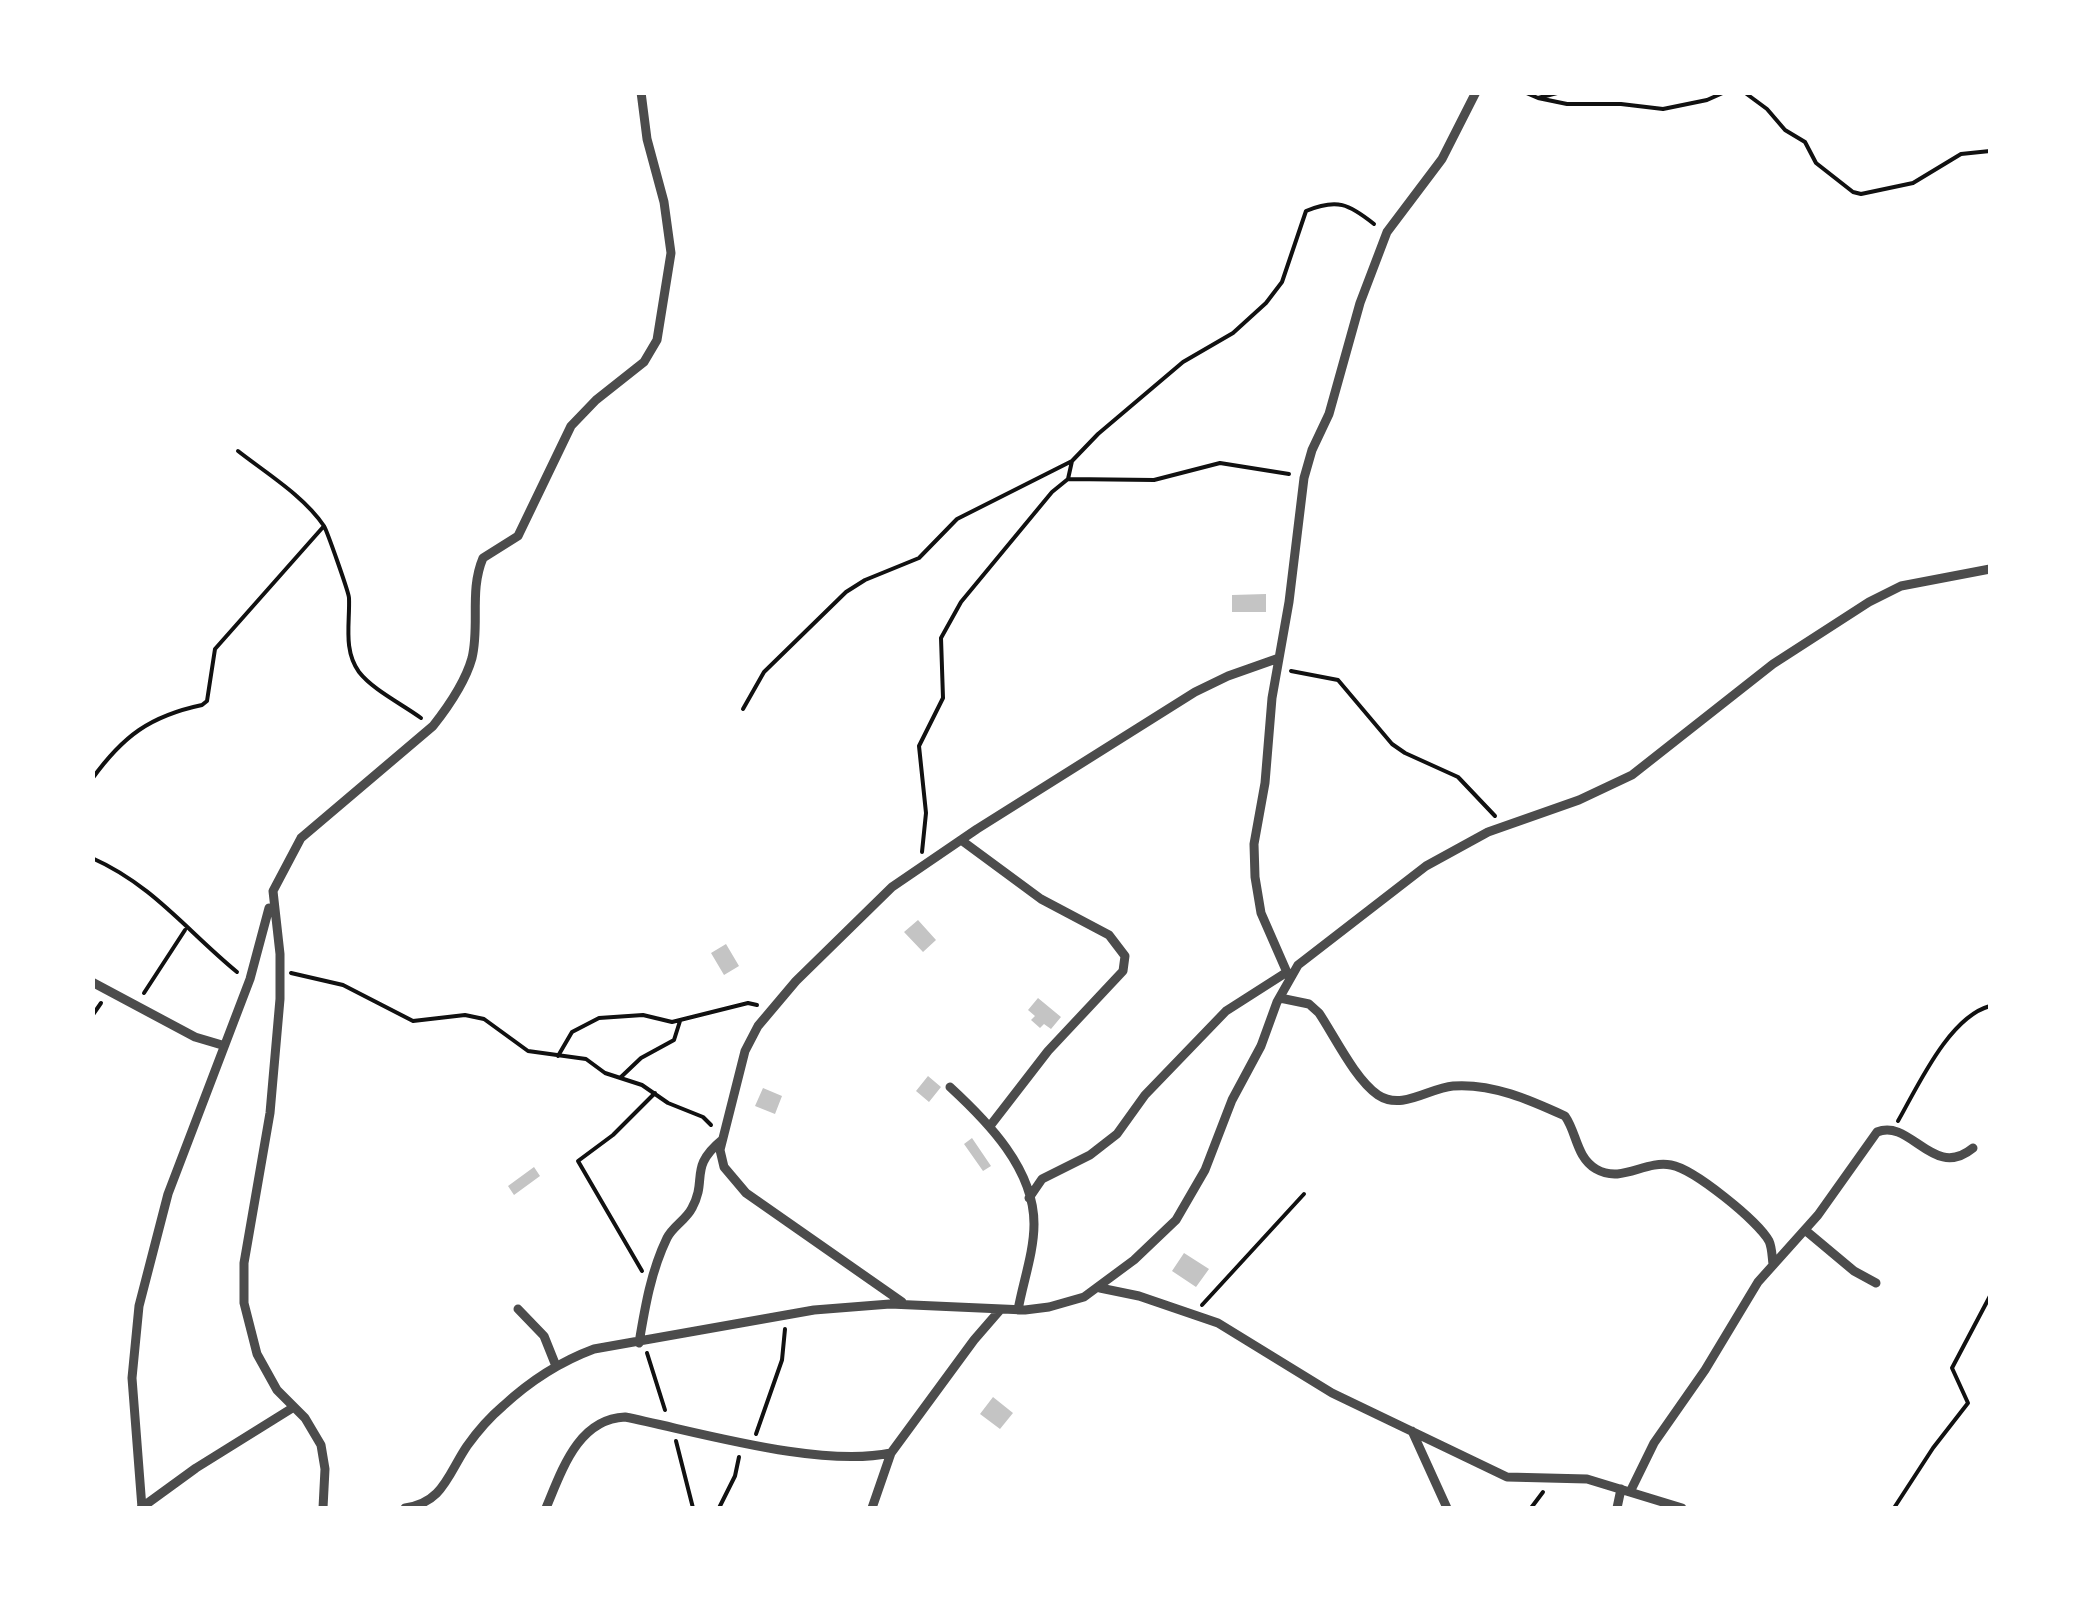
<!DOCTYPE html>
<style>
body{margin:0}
#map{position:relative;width:2083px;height:1601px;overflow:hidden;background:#fff;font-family:"Titillium Web",sans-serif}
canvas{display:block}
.frame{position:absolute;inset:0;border:95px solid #fff;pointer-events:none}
</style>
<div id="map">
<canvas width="2083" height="1601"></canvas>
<div class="frame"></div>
</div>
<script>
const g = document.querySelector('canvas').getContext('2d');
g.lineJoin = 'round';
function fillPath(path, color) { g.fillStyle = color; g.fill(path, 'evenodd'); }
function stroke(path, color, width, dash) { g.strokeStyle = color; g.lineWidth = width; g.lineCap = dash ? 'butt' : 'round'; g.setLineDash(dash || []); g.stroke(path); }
const building = new Path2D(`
 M1266 594V612H1232V595Z
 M918 920 936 940 923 952 904 932Z
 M726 944 739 966 724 975 711 953Z
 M1038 998 1061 1017 1051 1029 1044 1024 1040 1028 1031 1020 1035 1016 1028 1010Z
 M928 1076 941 1087 929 1102 916 1091Z
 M763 1088 782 1096 775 1114 755 1106Z
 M972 1138 991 1166 983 1171 964 1144Z
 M534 1167 540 1176 514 1195 508 1186Z
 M1184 1253 1209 1269 1196 1287 1172 1271Z
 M993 1397 1013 1413 1000 1429 980 1414Z`);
const path = new Path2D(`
 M1524 92 1538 98 1561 92
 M1744 92 1767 109 1785 130 1805 142 1816 163 1853 192 1861 194 1913 183 1961 154 1990 151
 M1538 98 1567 104H1621L1663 109 1707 100 1725 92
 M238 451C266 473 304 496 324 526 327 531 349 593 349 598 350 623 343 650 359 672 373 690 402 704 421 718
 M1068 479 1072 461 1098 434 1183 362 1233 333 1266 303 1282 282 1306 211C1337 198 1349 204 1374 224
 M1291 671 1338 680 1392 744 1405 753 1458 777 1495 816
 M743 709 764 672 846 592 865 580 919 558 957 519 1072 461
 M92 779C123 736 150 716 202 705L207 701 215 649 324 526
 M922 852 926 813 919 746 943 698 941 638 961 602 1052 492 1068 479 1154 480 1220 463 1289 474
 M92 858C153 885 187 931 237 972
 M291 973 343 985 413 1021 465 1015 484 1019 528 1051 586 1059 605 1073 642 1085 668 1103 703 1117 711 1125
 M144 993 185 930
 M92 1016 101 1003
 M558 1056 572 1032 599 1018 643 1015 672 1022 748 1003 757 1005
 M621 1077 641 1058 674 1040 680 1021
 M1898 1121C1918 1086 1949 1017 1990 1006
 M642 1271 578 1161 613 1135 655 1093
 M1202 1305 1304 1194
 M647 1353 665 1410
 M756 1434 782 1360 785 1329
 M676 1441 693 1508
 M719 1508 735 1476 739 1457
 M1531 1508 1543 1492
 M1894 1508 1933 1448 1968 1403 1952 1368 1990 1296`);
const minor = new Path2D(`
 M961 840 1041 899 1109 935 1125 956 1123 971 1048 1051 990 1126
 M1289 977 1261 913 1255 877 1254 844 1265 783 1272 698 1289 602 1304 478 1312 450 1329 414 1360 303 1387 232 1442 159 1476 92
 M92 982 195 1037 222 1045
 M1280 998 1309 1004 1319 1013C1335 1037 1355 1079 1378 1095 1402 1111 1429 1088 1453 1086 1492 1083 1530 1100 1565 1116 1577 1133 1576 1157 1596 1169 1622 1184 1644 1160 1671 1165 1694 1169 1758 1221 1769 1241 1772 1247 1772 1257 1773 1264
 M950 1087C988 1122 1034 1169 1034 1224 1034 1252 1023 1282 1018 1310
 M1029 1198 1042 1179 1090 1155 1117 1134 1145 1095 1226 1011 1287 972
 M1805 1230 1854 1271 1876 1283
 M1100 1288 1139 1296 1218 1323 1332 1393 1507 1477 1587 1479 1682 1508
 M902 1302 746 1193 724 1167 720 1150 745 1051 758 1026 796 981 892 887 977 829 1195 692 1228 676 1279 658
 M518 1309 544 1336 556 1366
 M639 1343C645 1307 651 1271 667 1238 673 1226 686 1220 692 1208 708 1179 688 1168 722 1140
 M1412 1431 1447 1508
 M1630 1492 1654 1443 1705 1370 1758 1282 1818 1215 1877 1132C1911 1118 1933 1181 1973 1148
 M141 1508 196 1468 294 1407
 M142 1508 132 1378 139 1306 168 1194 250 979 269 908
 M323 1508 325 1469 321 1445 305 1418 277 1390 257 1354 244 1303V1263L270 1113 280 999V954L273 891 301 838 433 726C448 707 465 683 472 658 480 625 469 591 483 558L518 536 571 426 596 400 644 362 657 340 671 253 664 202 647 139 641 92
 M405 1508C443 1503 448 1474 467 1446 477 1432 490 1417 503 1406 530 1381 559 1362 594 1349L814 1310 890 1304 1025 1310 1049 1307 1084 1297 1134 1260 1176 1220 1205 1170 1232 1100 1261 1046 1277 1002 1298 965 1426 866 1488 832 1579 800 1632 775 1773 664 1869 602 1901 586 1990 569
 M546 1508C562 1470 578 1419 625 1417 699 1432 819 1468 891 1453L974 1340 1000 1310
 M872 1508 891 1453
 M1617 1508 1621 1489`);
fillPath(building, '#c4c4c4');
stroke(path, '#111', 4);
stroke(minor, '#4c4c4c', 9);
</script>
